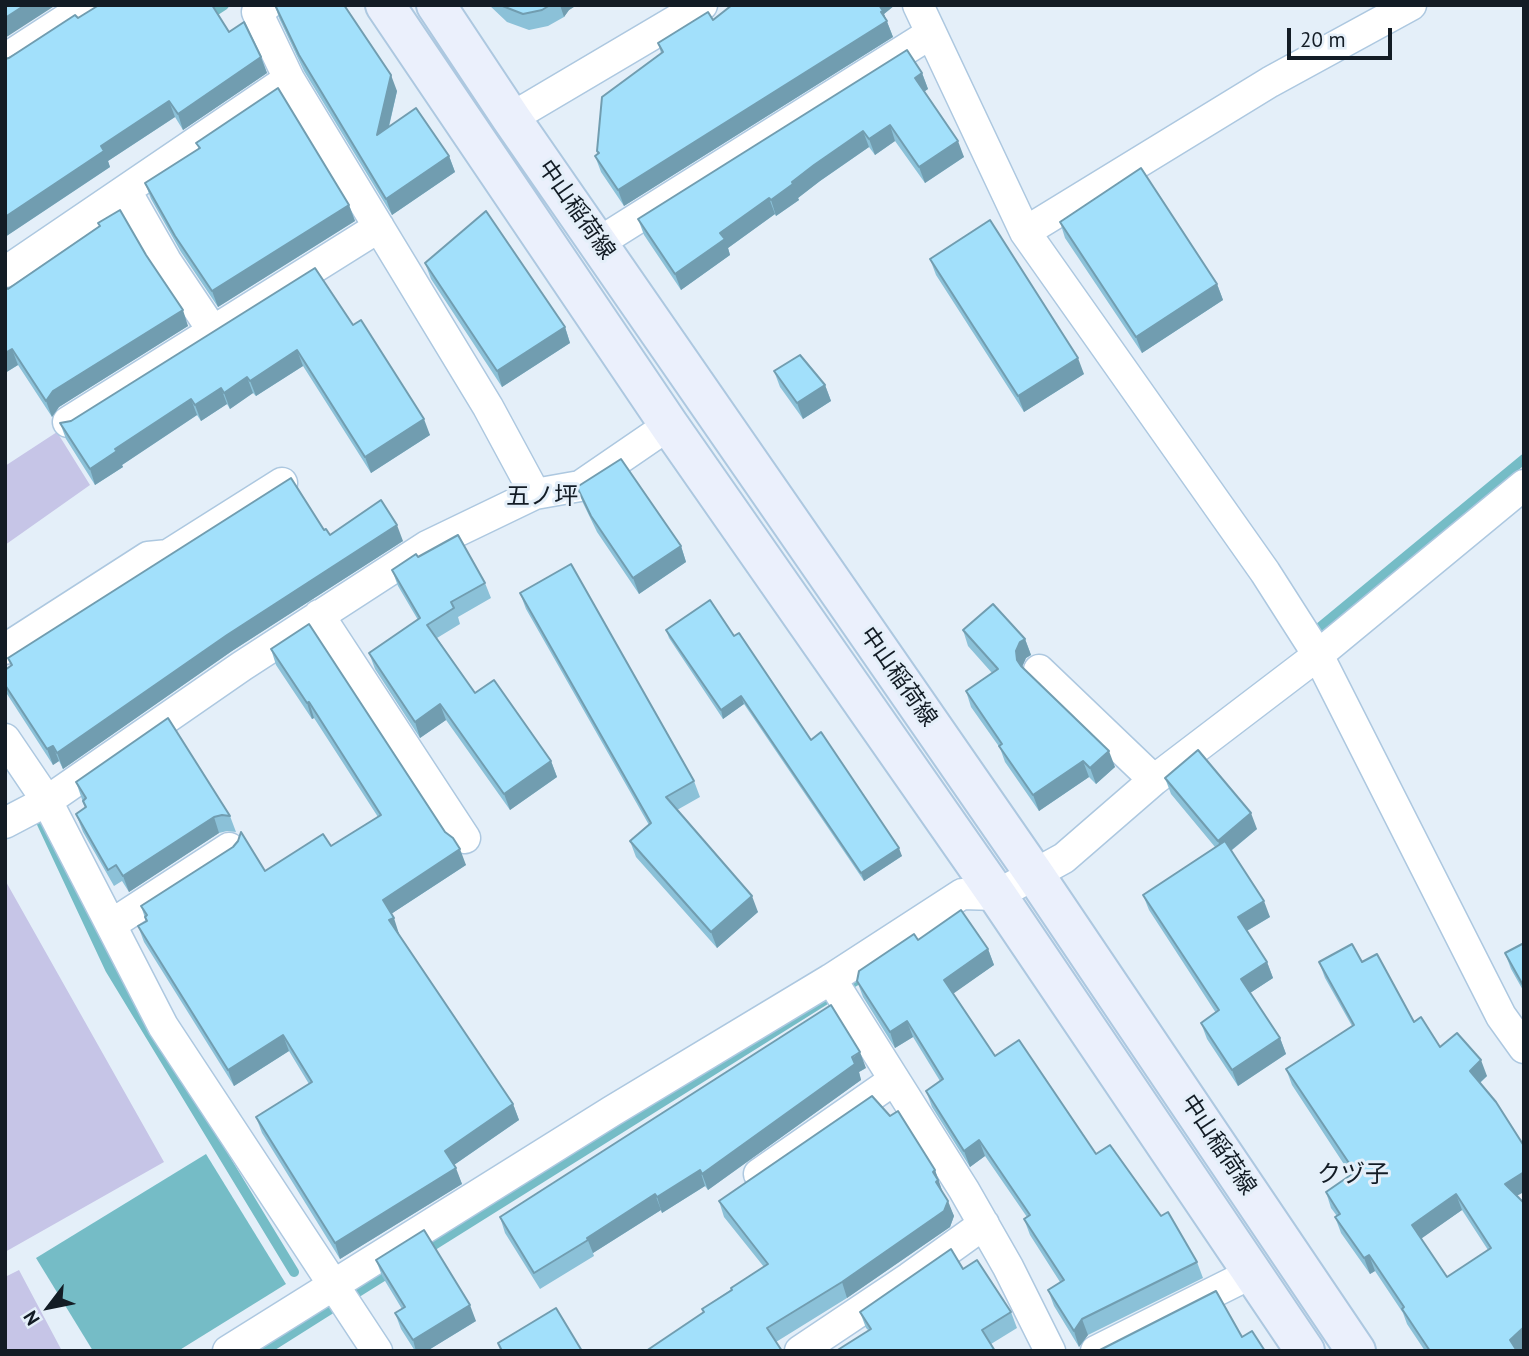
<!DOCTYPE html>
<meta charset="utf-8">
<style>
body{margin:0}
#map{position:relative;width:1529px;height:1356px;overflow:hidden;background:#e4eff9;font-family:"PT Sans",sans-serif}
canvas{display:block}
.frame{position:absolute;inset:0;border:7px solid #131c25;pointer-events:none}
.north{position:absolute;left:14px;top:1272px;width:70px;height:70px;-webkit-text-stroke:5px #e4eff9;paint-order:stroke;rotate:238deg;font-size:19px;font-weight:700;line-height:28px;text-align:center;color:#131c25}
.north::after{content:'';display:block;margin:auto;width:24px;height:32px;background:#131c25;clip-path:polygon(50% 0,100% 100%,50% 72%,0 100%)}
.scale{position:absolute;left:1287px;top:28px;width:105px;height:32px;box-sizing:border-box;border:4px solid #131c25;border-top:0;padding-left:9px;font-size:21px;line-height:24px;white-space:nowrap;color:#131c25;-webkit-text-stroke:5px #e4eff9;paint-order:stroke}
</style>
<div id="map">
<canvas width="1529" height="1356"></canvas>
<div class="frame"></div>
<div class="north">N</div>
<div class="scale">20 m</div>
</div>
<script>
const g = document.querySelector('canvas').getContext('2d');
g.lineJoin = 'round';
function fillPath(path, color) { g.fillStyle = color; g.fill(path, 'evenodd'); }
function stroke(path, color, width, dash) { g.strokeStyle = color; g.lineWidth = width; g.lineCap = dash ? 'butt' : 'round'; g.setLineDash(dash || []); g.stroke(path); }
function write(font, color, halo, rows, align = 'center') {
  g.font = font + ' "PT Sans","Noto Sans JP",sans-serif'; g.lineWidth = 6; g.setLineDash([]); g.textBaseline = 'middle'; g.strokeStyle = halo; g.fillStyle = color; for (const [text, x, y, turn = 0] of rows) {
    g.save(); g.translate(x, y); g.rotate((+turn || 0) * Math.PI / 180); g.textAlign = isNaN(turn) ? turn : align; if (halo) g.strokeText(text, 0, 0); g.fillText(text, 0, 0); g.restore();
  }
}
const green = new Path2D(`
 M57 432 90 485 5 545V466Z
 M5 880 164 1162 5 1252Z
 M19 1270 62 1351H5V1277Z`);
const water = new Path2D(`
 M206 1154 286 1284 178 1351H93L36 1258Z`);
const stream = new Path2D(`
 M204 18 224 5
 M1319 628 1524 459
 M36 811 110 969 294 1272
 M421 1253 868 973
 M321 1315 393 1270
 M264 1351 321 1315 319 1312`);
const street = new Path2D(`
 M267 5 257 12 289 79 488 407 535 494
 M918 5 1025 232 1265 572 1318 655 1501 1016 1524 1048
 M5 59 88 5
 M511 118 702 5
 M126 191 166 261 213 331
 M1025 232 1270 82 1411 5
 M598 243 930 34
 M5 272 289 79
 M68 422 379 227
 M319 615 465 838
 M5 649 148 557 168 555 282 483
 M1039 670 1154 780
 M5 739 47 801 163 1026 377 1351
 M5 823 47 801 242 666 427 546 535 494 580 486 669 425
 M112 924 229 848
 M831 979 964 1190 1008 1267 1050 1351
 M759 1174 894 1080
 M228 1351 612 1111 831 979 962 894 997 895 1064 858 1154 780 1318 655 1524 485
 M800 1351 909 1278 984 1224
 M1096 1351 1252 1273`);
const secondary = new Path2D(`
 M385 5 669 425 997 895 1305 1351
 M436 5 511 118 1035 875 1356 1351`);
const wall = new Path2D(`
 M275 5 397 91 389 127 449 156 455 172 392 215 304 71 279 18Z
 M489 5H577L569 10 564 17 548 26 529 30 507 22Z
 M732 5H895L884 14 893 37 624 206 601 172 595 156 598 154 597 151 661 53 658 43 713 20Z
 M78 18 229 32 261 57 267 73 183 130 175 117 108 161 110 167 5 237V59Z
 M922 73 928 89 924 91 964 157 925 183 895 141 875 155 869 147 820 181 798 198 799 200 776 216 775 214 728 248 730 255 681 290 644 235 638 219Z
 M196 143 349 205 355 221 218 307 181 252 151 199 145 183 199 149Z
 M1060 222 1217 284 1223 300 1142 353 1065 238Z
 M98 223 146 255 188 326 59 407 52 417 18 365 5 373V287L8 289 100 227Z
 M930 259 1084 374 1024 412 936 275Z
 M425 263 565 327 570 343 502 387 431 279Z
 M353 325 430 435 371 473 303 366 256 396 253 393 230 409 227 404 201 421 197 415 122 465 123 467 95 485 66 439 60 423 71 421Z
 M774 371 825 385 831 401 803 419 780 387Z
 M577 487 681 546 686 562 639 594 597 532 583 503Z
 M324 530 330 535 403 541 232 651 63 769 59 761 53 765 5 691V670L11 666 8 658Z
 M418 557 485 583 491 598 458 617 460 624 437 638 475 693 551 761 557 777 510 810 446 720 420 738 375 669 369 653 418 620 398 586 392 570Z
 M520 593 694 781 700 797 677 810 758 912 717 948 636 857 630 841 649 825 526 609Z
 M666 630 734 636 811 740 902 856 864 881 744 704 723 719 669 638Z
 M963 630 1025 639 1031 655 1026 658 1022 667 1115 767 1096 784 1089 777 1039 811 1005 762 1000 748 971 707 966 691 992 673 968 646Z
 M271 649 466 865 391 914 399 934 513 1104 519 1120 454 1165 462 1184 340 1259 262 1133 256 1117 309 1084 289 1051 234 1086 144 942 138 926 146 921 141 906 265 871 331 846 378 817 314 718 312 719 276 665Z
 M1165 778 1257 829 1231 851 1270 917 1247 931 1267 962 1273 978 1250 993 1280 1038 1286 1054 1238 1086 1207 1039 1201 1023 1216 1013 1149 910 1143 895 1215 847 1171 794Z
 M76 782 230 816 236 832 227 831 219 833 129 892 122 881 114 886 83 832 76 814 85 808Z
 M918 940 988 949 994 965 953 993 995 1056 1161 1216 1197 1262 1203 1278 1088 1335 1079 1347 1054 1306 1048 1290 1060 1282 1030 1235 1024 1219 1027 1217 985 1156 970 1167 932 1107 926 1091 940 1081 913 1037 895 1048 863 997 857 981Z
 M1524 943V992L1511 969 1505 953Z
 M1319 962H1362L1414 1022 1440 1047 1487 1076 1480 1083 1517 1196 1522 1351H1425L1407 1324 1403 1313 1375 1271 1370 1274 1341 1233 1335 1217 1337 1216 1331 1208 1326 1192 1351 1175 1292 1085 1286 1069 1352 1026 1325 978ZM1462 1210 1488 1250 1447 1277 1421 1238Z
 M866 1068 859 1072 861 1080 708 1190 705 1186 662 1213 661 1210 593 1253 594 1256 540 1289 505 1233 500 1217Z
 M935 1170 942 1191 954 1216 950 1227 847 1298 776 1342 703 1312 702 1309 764 1267 724 1217 719 1201Z
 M376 1260 476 1321 427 1351H415L401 1329 395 1313 402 1309 382 1276Z
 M963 1269 1011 1312 1017 1328 991 1344 868 1330 866 1328 860 1312Z`);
const shadedWall = new Path2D(`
 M25 5H56L5 38V18Z
 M560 5H577L569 10 564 17Z
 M877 5H895L884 14 893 37 624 206 618 190Z
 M261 57 267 73 183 130 178 114Z
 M922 73 928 89 921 94 915 78Z
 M391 75 397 91 383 151 377 135Z
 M169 101 175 117 108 161 110 167 5 237V217L101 146Z
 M890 125 895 141 875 155 869 139Z
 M863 131 869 147 820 181 798 198 799 200 776 216 771 200 814 165Z
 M958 141 964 157 925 183 919 167Z
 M449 156 455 172 392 215 386 199Z
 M769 198 775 214 728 248 730 255 681 290 675 274 720 233Z
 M349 205 355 221 218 307 212 291Z
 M1217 284 1223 300 1142 353 1136 337Z
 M183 310 188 326 59 407 52 417 46 401 53 391Z
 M565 327 570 343 502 387 497 371Z
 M12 349 18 365 5 373V353Z
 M297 350 303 366 256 396 250 381Z
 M1078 358 1084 374 1024 412 1018 396Z
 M247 377 253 393 230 409 224 393Z
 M825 385 831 401 803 419 797 403Z
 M221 388 227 404 201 421 195 405Z
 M191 399 197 415 122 465 123 467 95 485 90 469 115 449Z
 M424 419 430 435 371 473 365 457Z
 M397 525 403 541 232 651 63 769 57 753 227 635Z
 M681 546 686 562 639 594 633 578Z
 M1025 639 1031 655 1026 658 1022 667V676L1017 660 1016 651 1020 642Z
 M741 696 744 704 723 719 721 710Z
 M309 702 314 718 312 719 307 703Z
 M440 704 446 720 420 738 415 722Z
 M53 746 59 761 53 765 47 749Z
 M1109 751 1115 767 1096 784 1090 768Z
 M551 761 557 777 510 810 504 794Z
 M1083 761 1089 777 1039 811 1033 795Z
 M1251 813 1257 829 1223 857 1218 841Z
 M214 817 219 833 129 892 123 876Z
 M899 848 902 856 864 881 861 873Z
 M460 849 466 865 388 916 383 900Z
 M752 896 758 912 717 948 711 932Z
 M1264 901 1270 917 1243 933 1238 917Z
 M394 918 399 934 395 936 389 920Z
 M988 949 994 965 950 996 944 980Z
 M1267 962 1273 978 1247 995 1241 979Z
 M907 1021 913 1037 895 1048 890 1032Z
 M283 1035 289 1051 234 1086 228 1070Z
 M1280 1038 1286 1054 1238 1086 1232 1070Z
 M860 1052 866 1068 859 1072 861 1080 708 1190 702 1174Z
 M1481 1060 1487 1076 1475 1087 1470 1071Z
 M513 1104 519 1120 451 1167 445 1151Z
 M979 1140 985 1156 970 1167 964 1151Z
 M456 1168 462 1184 340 1259 335 1243Z
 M700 1170 705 1186 662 1213 657 1197Z
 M935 1170 944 1196 942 1198 933 1172Z
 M1524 1172V1192L1511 1199 1505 1184Z
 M655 1194 661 1210 593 1253 587 1238Z
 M1456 1194 1462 1210 1418 1241 1412 1225Z
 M948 1201 954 1216 950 1227 847 1298 842 1282Z
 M1369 1255 1375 1271 1370 1274 1364 1258Z
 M470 1305 476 1321 427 1351H416L413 1340Z
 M1082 1319 1088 1335 1079 1347 1074 1331Z
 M1524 1327V1349L1522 1351H1514L1510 1340Z`);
const building = new Path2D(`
 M5 5H25L5 18Z
 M99 5H212L229 32 244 22 261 57 178 114 169 101 101 146 104 151 5 217V59L9 58 75 15 78 18Z
 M275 5H344L391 75 377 135 416 108 449 156 386 199 299 55Z
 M500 5H550L542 10 523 14Z
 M732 5H879L883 11 881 12 887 21 618 190 595 156 599 153 597 151 602 97 663 52 658 43 708 12 713 20Z
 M907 50 922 73 915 78 958 141 919 167 890 125 869 139 863 131 814 165 792 182 793 184 771 200 769 198 720 233 725 239 675 274 638 219Z
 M278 88 349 205 212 291 175 236 145 183 200 148 196 143Z
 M1141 168 1217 284 1136 337 1060 222Z
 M120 210 146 255 183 310 53 391 46 401 12 349 5 353V287L8 289 100 226 98 223Z
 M486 211 565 327 497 371 425 263Z
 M990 220 1078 358 1018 396 930 259Z
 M315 268 353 325 361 320 424 419 365 457 297 350 250 381 247 377 224 393 221 388 195 405 191 399 115 449 117 451 90 469 60 423 71 421Z
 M800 355 825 385 797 403 774 371Z
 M621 459 681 546 633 578 591 516 577 487Z
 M291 478 324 530 326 529 330 535 381 500 397 525 227 635 57 753 53 746 47 749 5 685V670L12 665 8 658Z
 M458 535 485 583 451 602 454 608 427 625 475 693 494 680 551 761 504 794 440 704 415 722 369 653 420 618 392 570 416 554 418 557Z
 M571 564 694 781 666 797 752 896 711 932 630 841 651 823 520 593Z
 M710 600 734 636 739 633 811 740 821 732 899 848 861 873 741 696 721 710 666 630Z
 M993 604 1025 639 1020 642 1016 651 1017 660 1021 666 1109 751 1090 768 1083 761 1033 795 999 746 1002 744 966 691 998 669 963 630Z
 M309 624 445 832 453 838 460 849 383 900 394 918 389 920 513 1104 445 1151 456 1168 335 1243 256 1117 312 1082 283 1035 228 1070 138 926 147 921 145 917 147 915 141 906 233 847 238 841 241 832 265 871 323 834 331 846 381 815 309 702 307 703 271 649Z
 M168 718 230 816 222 815 214 817 123 876 116 865 108 870 76 814 86 807 83 801 86 798 76 782Z
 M1198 750 1251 813 1218 841 1165 778Z
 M1225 841 1264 901 1238 917 1267 962 1241 979 1280 1038 1232 1070 1201 1023 1219 1010 1143 895Z
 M961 910 988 949 944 980 995 1056 1019 1040 1096 1154 1110 1145 1161 1216 1168 1212 1197 1262 1082 1319 1074 1331 1048 1290 1064 1280 1024 1219 1030 1215 979 1140 964 1151 926 1091 943 1079 907 1021 890 1032 857 981 859 971 914 934 918 940Z
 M1524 943V987L1505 953Z
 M1352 944 1362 962 1377 954 1414 1022 1421 1017 1440 1047 1457 1033 1481 1060 1470 1071 1496 1102 1524 1146V1172L1505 1184 1524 1203V1327L1510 1340 1517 1351H1430L1402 1309 1404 1307 1369 1255 1364 1258 1335 1217 1340 1214 1326 1192 1355 1172 1286 1069 1354 1025 1319 962ZM1456 1194 1491 1248 1447 1277 1412 1225Z
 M831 1005 860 1052 852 1057 855 1064 702 1174 700 1170 657 1197 655 1194 587 1238 588 1240 534 1273 500 1217Z
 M872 1096 890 1116 898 1111 935 1170 933 1172 938 1180 936 1182 948 1201 944 1211 842 1282 767 1328 782 1351H646L704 1312 702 1309 732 1290 731 1288 768 1264 719 1201Z
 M424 1230 470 1305 413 1340 395 1313 405 1307 376 1260Z
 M951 1249 963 1269 977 1260 1011 1312 982 1330 995 1351H836L871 1329 860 1312Z
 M1216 1291 1242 1337 1252 1331 1265 1351H1096H1098Z
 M556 1308 582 1351H502L498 1343Z`);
const streetNames = [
 ["中山稲荷線",576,210,55],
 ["中山稲荷線",898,677,55],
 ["中山稲荷線",1218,1145,56]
];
const neighbourhoodNames = [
 ["五ノ坪",542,497],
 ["クヅ子",1353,1175]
];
fillPath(green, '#c6c5e7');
fillPath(water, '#75bcc6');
stroke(stream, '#75bcc6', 10);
stroke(street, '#adc8e0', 33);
stroke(secondary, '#adc8e0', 42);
stroke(street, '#fff', 30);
stroke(secondary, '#ebf0fc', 38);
fillPath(wall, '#8bc1d8');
fillPath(shadedWall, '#719db0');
fillPath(building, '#a2e0fb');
stroke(building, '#719db0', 2);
write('23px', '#131c25', '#e4eff9', streetNames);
write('24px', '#131c25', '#e4eff9', neighbourhoodNames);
</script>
